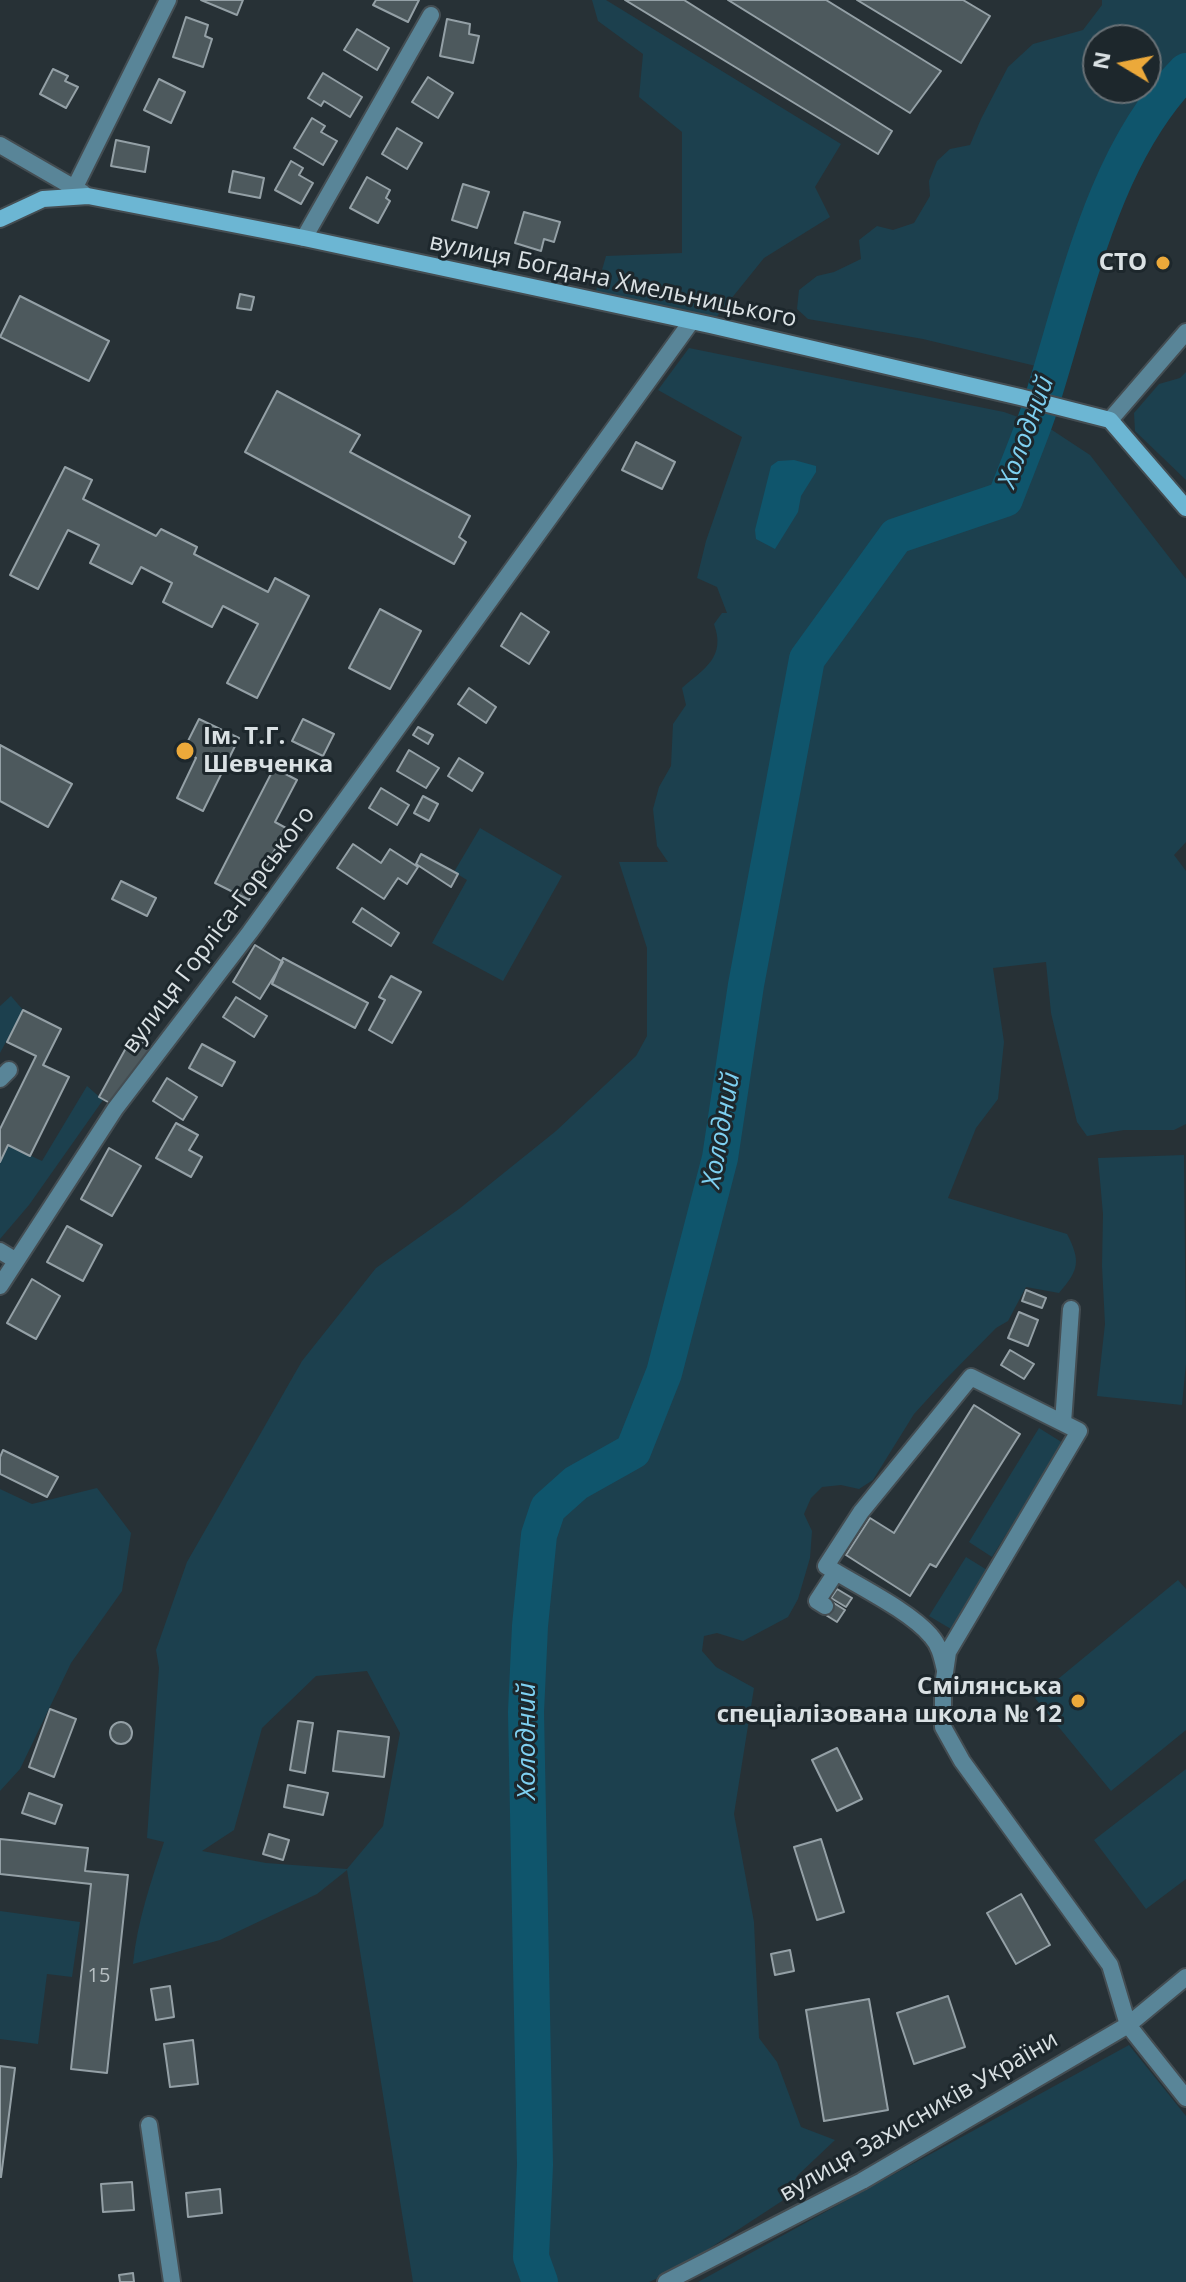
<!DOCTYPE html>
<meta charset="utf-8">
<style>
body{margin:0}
#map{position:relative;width:1186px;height:2282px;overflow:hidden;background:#273136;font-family:"Open Sans",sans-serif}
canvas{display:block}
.north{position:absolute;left:1082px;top:24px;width:80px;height:80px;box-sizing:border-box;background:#1d272c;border:2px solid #697176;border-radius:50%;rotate:280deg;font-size:22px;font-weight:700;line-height:32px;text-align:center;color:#dae1e4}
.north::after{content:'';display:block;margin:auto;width:28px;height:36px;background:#eca93a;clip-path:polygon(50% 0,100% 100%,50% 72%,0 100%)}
</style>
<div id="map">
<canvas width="1186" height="2282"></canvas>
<div class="north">N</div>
</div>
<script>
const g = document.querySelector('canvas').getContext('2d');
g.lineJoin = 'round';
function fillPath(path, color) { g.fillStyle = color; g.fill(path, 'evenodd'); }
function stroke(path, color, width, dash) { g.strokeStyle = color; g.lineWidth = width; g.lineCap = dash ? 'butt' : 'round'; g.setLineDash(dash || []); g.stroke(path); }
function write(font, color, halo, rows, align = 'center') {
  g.font = font + ' "Open Sans",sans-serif'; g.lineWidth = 6; g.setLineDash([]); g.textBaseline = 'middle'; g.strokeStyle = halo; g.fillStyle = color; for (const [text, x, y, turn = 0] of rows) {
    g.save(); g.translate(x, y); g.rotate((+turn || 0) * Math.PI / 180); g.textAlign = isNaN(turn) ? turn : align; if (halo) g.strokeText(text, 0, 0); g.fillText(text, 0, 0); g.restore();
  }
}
const green = new Path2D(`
 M592 0H606L841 144 815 187 830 217 764 258 710 325 593 301 606 256 682 253V132L639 97 643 54 598 21Z
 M1102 0H1186V62L1173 74 1102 179 1107 201 1066 314 1054 356 1040 367 923 339 808 319 797 309 799 290 817 276 834 272 861 259 859 240 877 226 893 230 914 223 930 196 929 181 937 161 950 149 970 145 981 119 1008 67 1033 44 1083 30 1102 5ZM1098 40H1146V88H1098Z
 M689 348 1004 412 1049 428 1090 455 1186 579V842L1174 855 1186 871V1124L1174 1130H1124L1087 1136 1077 1122 1051 1013 1046 962 993 968 1004 1042 998 1099 976 1128 948 1198 1067 1234C1081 1261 1079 1270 1059 1293L1026 1287 1008 1321 996 1328 944 1381 914 1414 873 1480 859 1489 841 1485 822 1487 811 1498 804 1514 812 1531 810 1558 798 1599 788 1617 743 1641 717 1633 704 1636 702 1651 716 1667 754 1688 734 1814 754 1922 759 2038 777 2062 801 2127 835 2140 798 2175 782 2201 678 2269 649 2282H413L347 1870 317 1894 220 1940 133 1964C137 1922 151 1882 164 1842L147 1838 159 1668 156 1650 187 1562 302 1361 376 1268 459 1209 556 1131 636 1056 647 1036V948L619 862H668L657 846 653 809 659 787 671 766 673 724 686 705 682 688C705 668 726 657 714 624L722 613H727L717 587 697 578 706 541 742 437 658 390ZM367 1671 400 1733 383 1826 347 1869 266 1863 202 1851 234 1830 262 1728 316 1676Z
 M1186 372V480L1135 431 1134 413 1159 384 1180 378Z
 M480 828 562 876 503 981 432 943 467 880 454 872Z
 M11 996 23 1010 0 1053V1006Z
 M87 1086 103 1100 29 1205 0 1239V1162L8 1145 42 1161Z
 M1184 1155 1186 1363 1182 1405 1097 1396 1105 1324 1102 1266 1103 1214 1098 1158Z
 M1039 1428 1063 1443 992 1557 969 1542Z
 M97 1488 131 1533 122 1591 71 1663 20 1769 0 1791V1489L32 1504Z
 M966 1557 987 1570 951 1629 929 1616Z
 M1178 1580 1186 1589V1730L1111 1791 1035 1698Z
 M1186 1769V1879L1146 1909 1094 1840Z
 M0 1911 80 1922 72 1977 47 1974 38 2044 0 2039Z
 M1129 2045 1186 2116V2282H698Z`);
const water = new Path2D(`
 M794 460 816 466V472L801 496 798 512 775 549 756 539 755 530 771 466 778 461Z`);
const river = new Path2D(`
 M540 2282 531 2257 535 2165 526 1712 530 1626 539 1535 548 1508 576 1483 633 1451 664 1373 720 1158 746 985 807 659 896 536 1005 499C1016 470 1028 442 1038 413 1075 300 1100 158 1186 71`);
const building = new Path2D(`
 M201 0H243L237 15Z
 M376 0H419L408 22 373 5Z
 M625 0H684L892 131 878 154Z
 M728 0H826L941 71 910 113Z
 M857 0H963L990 16 961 63Z
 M186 17 208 25 205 36 212 39 203 67 173 57Z
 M447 19 470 24 469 34 479 36 473 63 440 56Z
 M357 29 389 48 377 70 344 50Z
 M53 69 68 76 65 81 78 87 66 108 40 94Z
 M323 73 362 97 350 117 324 101 321 106 308 98Z
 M428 77 453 93 438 118 412 102Z
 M159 79 185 92 171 123 144 110Z
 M312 118 325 126 321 132 337 141 323 165 294 148Z
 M397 128 422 143 407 169 382 154Z
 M116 140 149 147 145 172 111 166Z
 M291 161 303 168 299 175 313 183 301 204 275 190Z
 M233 171 264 178 260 198 229 192Z
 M367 177 390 190 386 198 390 201 378 223 350 208Z
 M463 184 489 192 477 228 452 220Z
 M524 212 560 222 554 242 544 239 541 251 515 243Z
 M240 294 254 297 251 310 237 308Z
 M20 296 109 341 89 381 0 337Z
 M277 391 360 435 350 452 470 516 459 537 466 542 454 564 245 452Z
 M636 442 675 462 662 489 622 470Z
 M65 467 92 480 83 499 156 536 161 529 197 547 194 554 268 592 275 578 309 596 257 698 227 683 258 624 223 606 212 627 163 602 172 583 141 567 132 584 90 563 99 545 68 530 38 589 10 575Z
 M380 609 421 631 390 689 349 668Z
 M521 613 549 632 529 664 501 646Z
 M469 688 496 707 486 723 458 704Z
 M199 719 239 738 203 811 177 798 196 758 183 751Z
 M303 719 334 734 323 756 292 741Z
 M418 727 433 735 428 744 413 735Z
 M0 745 72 784 48 827 0 801Z
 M409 750 439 768 426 788 397 771Z
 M459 758 483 773 472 791 448 776Z
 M274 768 297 780 275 822 286 828 249 900 215 883Z
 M381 788 409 805 397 825 369 808Z
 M423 796 438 804 429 821 414 813Z
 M353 844 381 863 390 849 418 867 407 884 398 878 384 899 337 868Z
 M421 854 458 874 451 887 416 864Z
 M121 881 156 898 147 916 112 899Z
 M362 908 399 933 391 946 353 922Z
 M255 945 283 962 260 999 233 982Z
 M283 958 368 1003 355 1028 272 984Z
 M391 976 421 992 392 1043 369 1030 385 1000 379 997Z
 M236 997 267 1016 254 1037 223 1017Z
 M23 1010 61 1029 43 1065 69 1077 30 1156 8 1145 0 1162V1129L36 1056 7 1042Z
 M132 1037 153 1047 115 1106 99 1097Z
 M202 1044 235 1062 222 1086 189 1068Z
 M167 1078 197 1097 183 1120 153 1101Z
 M176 1123 198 1135 189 1150 202 1157 191 1177 156 1158Z
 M109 1148 141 1166 112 1216 81 1199Z
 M67 1226 102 1245 83 1281 47 1262Z
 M32 1279 60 1296 36 1339 7 1323Z
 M1026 1290 1046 1298 1042 1308 1022 1301Z
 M1019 1312 1038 1320 1028 1346 1008 1338Z
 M1010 1350 1034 1364 1024 1379 1001 1365Z
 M974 1405 1020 1434 936 1567 930 1564 910 1596 846 1555 870 1518 894 1533Z
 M3 1450 58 1477 47 1497 0 1474V1457Z
 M837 1589 852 1598 846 1607 831 1598Z
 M829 1600 845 1610 837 1622 821 1612Z
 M50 1709 76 1719 54 1777 29 1767Z
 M298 1721 313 1723 305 1773 290 1770Z
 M110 1733a11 11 0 1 1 22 0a11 11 0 1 1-22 0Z
 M338 1731 389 1737 384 1777 333 1771Z
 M837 1748 862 1799 837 1811 812 1760Z
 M288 1785 328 1793 323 1815 284 1807Z
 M29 1793 62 1805 55 1824 22 1813Z
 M269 1834 289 1840 283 1860 263 1854Z
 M0 1839 88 1848 85 1871 128 1875 107 2073 71 2069 91 1884 0 1874Z
 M821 1839 844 1912 817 1920 794 1847Z
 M1021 1894 1050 1945 1016 1964 987 1913Z
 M790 1950 794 1971 775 1975 771 1954Z
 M170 1986 174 2017 156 2020 151 1989Z
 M948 1996 965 2047 914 2064 897 2013Z
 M869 1999 888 2110 824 2121 806 2010Z
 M193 2040 198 2084 170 2087 164 2044Z
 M0 2066 15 2068 1 2177H0Z
 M132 2182 134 2210 103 2212 101 2184Z
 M220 2189 222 2213 188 2217 186 2193Z
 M133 2273 134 2282H120L119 2275Z`);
const minor = new Path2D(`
 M0 145 83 193
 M74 189 168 0
 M304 238 431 15
 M0 1079 9 1070
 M0 1251 15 1260
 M0 1286 115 1109 250 932 691 322
 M1063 1423 1071 1309
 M825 1606 817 1601 836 1572
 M945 1670C942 1658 940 1646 931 1636 909 1610 856 1585 826 1566L861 1512 971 1377 1079 1431 948 1652 943 1686V1727L962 1761 1110 1965 1128 2025 1186 2098
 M149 2125 172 2282
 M666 2282 862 2181 1128 2025 1186 1977`);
const tertiary = new Path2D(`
 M1110 420 1186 332`);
const secondary = new Path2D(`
 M0 219 43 199 88 196 304 238 710 325 1020 397 1110 420 1186 508`);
const markers = [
 [1163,263,8,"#eca93a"],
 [185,751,10,"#eca93a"],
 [1078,1701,8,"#eca93a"]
];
const numberNames = [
 ["15",99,1976]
];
const poiNames = [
 ["СТО",1147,263],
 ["Ім. Т.Г.",203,737,"left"],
 ["Шевченка",203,765,"left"],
 ["Смілянська",1062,1687],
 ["спеціалізована школа № 12",1062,1715]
];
const streetNames = [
 ["вулиця Богдана Хмельницького",613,281,12],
 ["вулиця Горліса-Горського",219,930,-53],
 ["вулиця Захисників України",919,2117,-30]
];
const waterNames = [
 ["Холодний",1027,432,-70],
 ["Холодний",722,1130,-80],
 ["Холодний",528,1741,-90]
];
fillPath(green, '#1c404e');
fillPath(water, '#0f556c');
stroke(river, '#0f556c', 36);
fillPath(building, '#4d595d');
stroke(building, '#94a0a6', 2);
stroke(minor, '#444d52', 20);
stroke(tertiary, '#444d52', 20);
stroke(secondary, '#444d52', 20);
stroke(minor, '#598598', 16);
stroke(tertiary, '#598598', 16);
stroke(secondary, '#6cb6d3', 16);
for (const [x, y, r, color] of markers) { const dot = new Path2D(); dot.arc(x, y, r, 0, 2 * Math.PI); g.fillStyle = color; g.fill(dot); stroke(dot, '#1d272c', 3); }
write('20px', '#b7bfc2', null, numberNames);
write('bold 24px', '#dae1e4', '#1d272c', poiNames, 'right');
write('24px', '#dae1e4', '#1d272c', streetNames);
write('italic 26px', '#7ed0f1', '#1d272c', waterNames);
</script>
